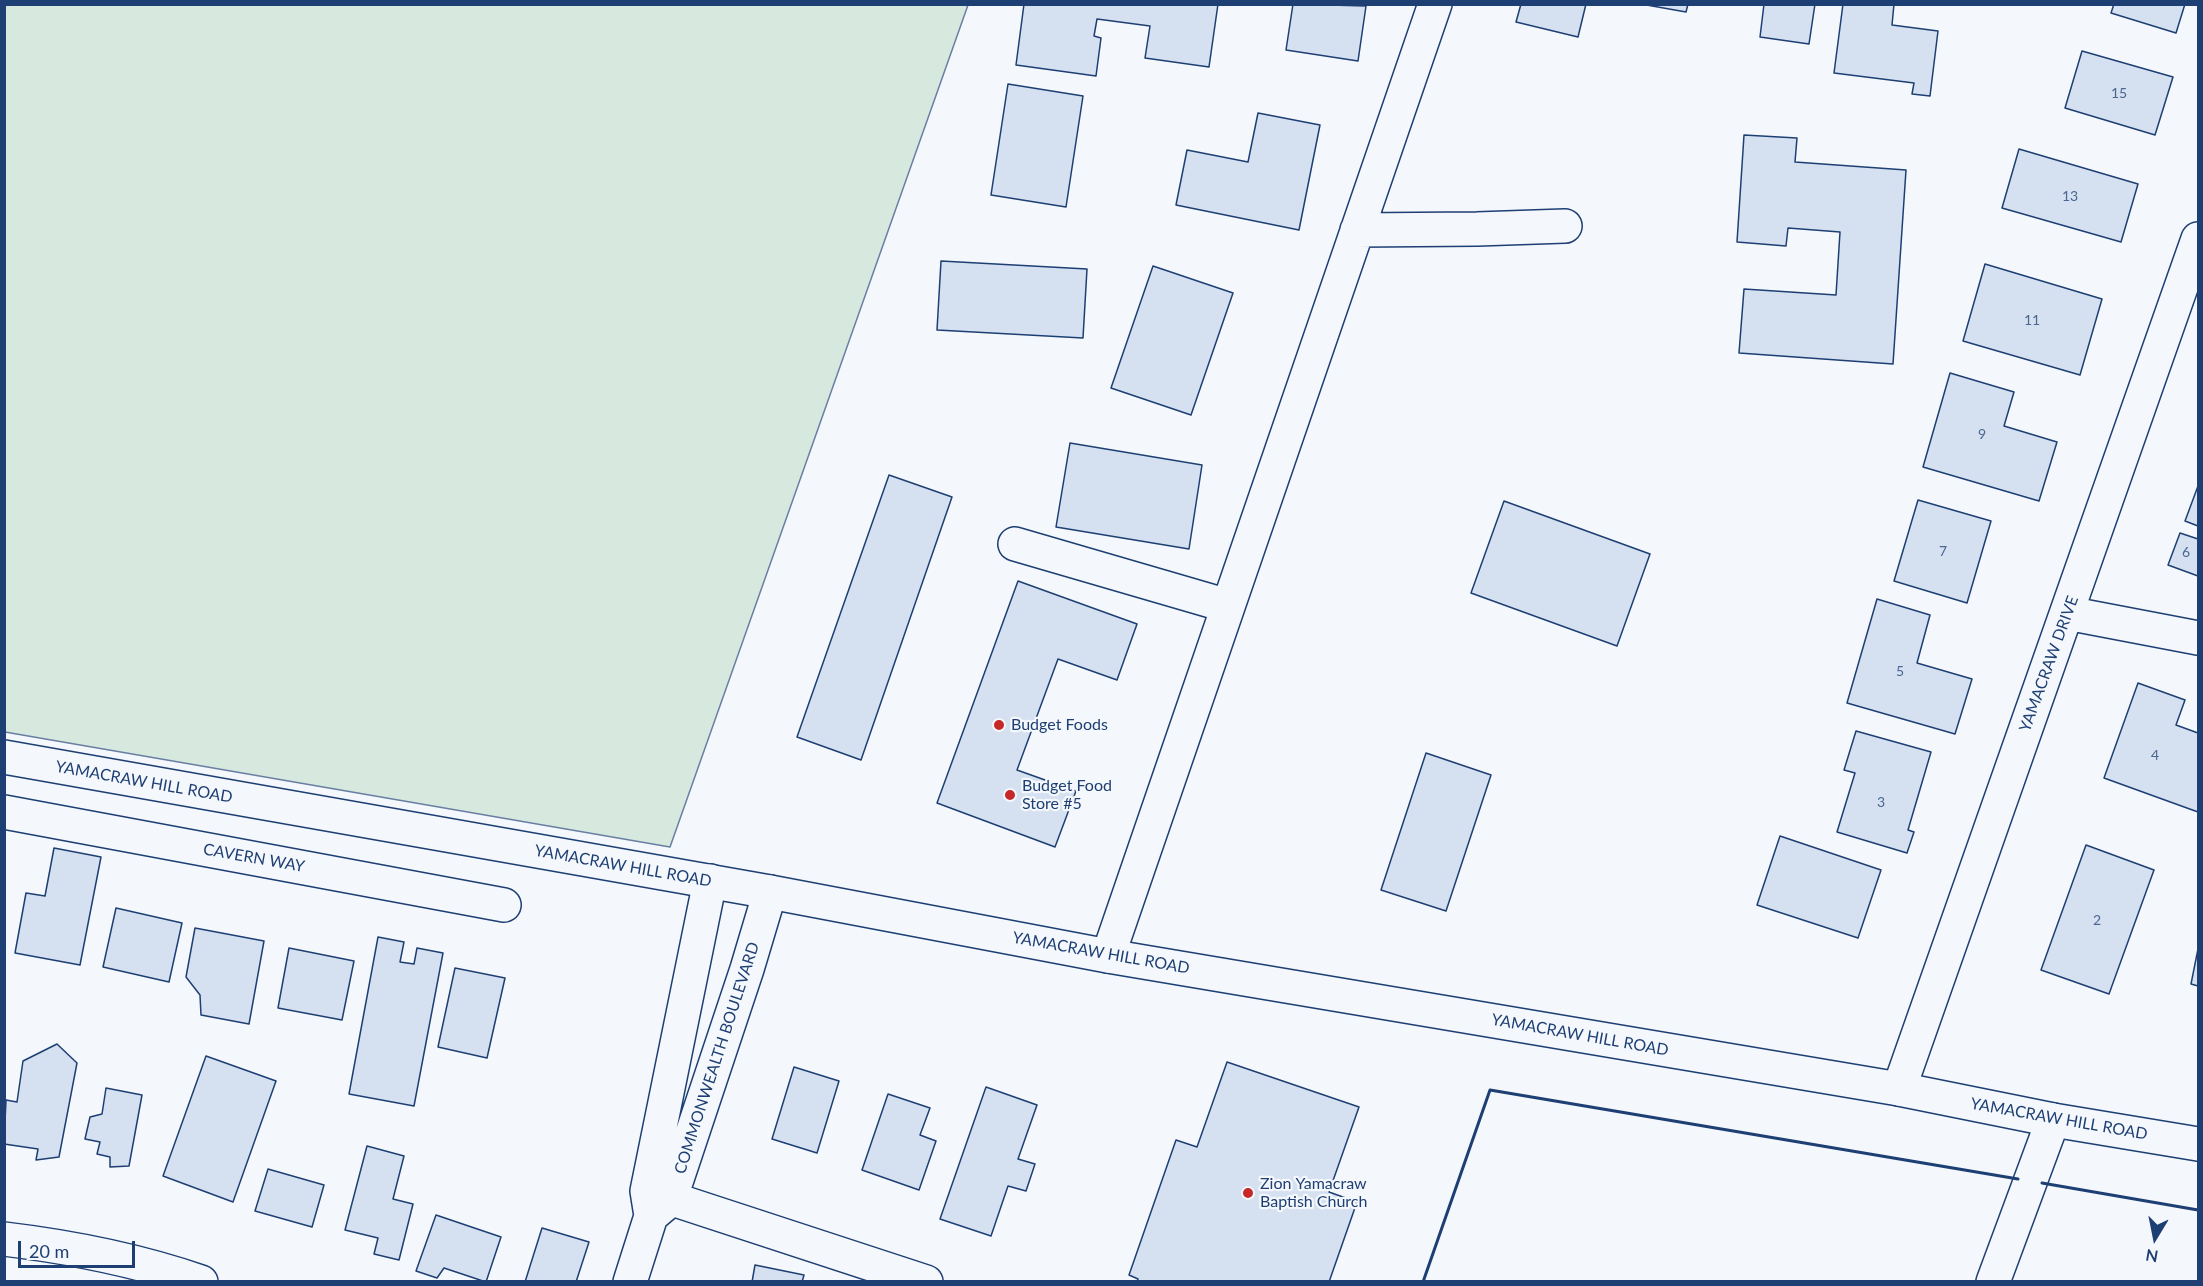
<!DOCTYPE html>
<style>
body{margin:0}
#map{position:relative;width:2203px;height:1286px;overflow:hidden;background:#f4f7fb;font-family:Lato,sans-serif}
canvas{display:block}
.frame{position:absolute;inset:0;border:6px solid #1d3f73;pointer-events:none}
.north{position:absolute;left:2125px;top:1208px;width:60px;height:60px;-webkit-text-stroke:4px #f4f7fb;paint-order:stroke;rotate:190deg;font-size:16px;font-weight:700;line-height:24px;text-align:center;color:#1d3f73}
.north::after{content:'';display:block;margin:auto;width:21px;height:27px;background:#1d3f73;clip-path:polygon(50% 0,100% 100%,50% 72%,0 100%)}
.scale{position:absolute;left:18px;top:1241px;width:117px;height:27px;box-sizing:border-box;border:3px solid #1d3f73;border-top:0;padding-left:8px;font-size:18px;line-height:21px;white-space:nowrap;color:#1d3f73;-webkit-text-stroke:4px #f4f7fb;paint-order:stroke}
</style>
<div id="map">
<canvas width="2203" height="1286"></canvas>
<div class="frame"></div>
<div class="north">N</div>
<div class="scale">20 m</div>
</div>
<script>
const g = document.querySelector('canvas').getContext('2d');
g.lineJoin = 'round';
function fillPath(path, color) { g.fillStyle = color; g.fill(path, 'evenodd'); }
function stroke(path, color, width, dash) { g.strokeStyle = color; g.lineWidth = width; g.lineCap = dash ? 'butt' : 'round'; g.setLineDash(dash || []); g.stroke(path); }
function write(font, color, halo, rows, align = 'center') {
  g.font = font + ' Lato,sans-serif'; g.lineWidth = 4.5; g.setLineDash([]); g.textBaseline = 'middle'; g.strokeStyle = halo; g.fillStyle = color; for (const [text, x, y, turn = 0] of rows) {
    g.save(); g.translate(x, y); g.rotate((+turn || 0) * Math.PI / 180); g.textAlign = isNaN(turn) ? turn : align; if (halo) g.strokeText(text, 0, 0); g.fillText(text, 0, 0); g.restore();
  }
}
const green = new Path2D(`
 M4 5H968L670 847 5 732Z`);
const building = new Path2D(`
 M1024 4H1218L1209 67 1145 58 1150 26 1097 19 1094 36 1101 38 1096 76 1016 65Z
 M1293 4 1366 6 1358 61 1286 50Z
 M1521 4H1586L1578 37 1516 22Z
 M1641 4H1688L1686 12Z
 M1764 4H1815L1809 44 1760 37Z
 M1843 4H1894L1892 25 1938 31 1930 96 1912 94 1914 83 1834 73Z
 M2114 4H2185L2176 33 2111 13Z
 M2082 51 2173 77 2155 135 2065 108Z
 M1008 84 1083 96 1066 207 991 195Z
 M1258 113 1320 125 1299 230 1176 205 1187 150 1248 162Z
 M1744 135 1797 138 1795 162 1906 170 1893 364 1739 353 1744 289 1836 295 1840 232 1788 228 1786 246 1737 242Z
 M2019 149 2138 184 2121 242 2002 208Z
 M941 261 1087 269 1083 338 937 330Z
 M1985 264 2102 299 2080 375 1963 341Z
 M1153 266 1233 293 1191 415 1111 388Z
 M1950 373 2014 392 2004 426 2057 442 2039 501 1923 467Z
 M1070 443 1202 465 1189 549 1056 527Z
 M889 475 952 497 861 760 797 737Z
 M2198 486V526L2185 521Z
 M1918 500 1991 521 1967 603 1894 581Z
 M1504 501 1650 554 1617 646 1471 593Z
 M2180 533 2198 539V576L2168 565Z
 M1018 581 1137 624 1117 680 1058 659 1017 770 1076 791 1055 847 937 803Z
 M1877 599 1930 615 1917 663 1972 679 1955 734 1847 703Z
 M2138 683 2185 700 2176 725 2198 733V812L2104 778Z
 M1856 731 1931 752 1908 830 1914 832 1907 853 1837 832 1855 773 1844 770Z
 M1426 753 1491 775 1446 911 1381 890Z
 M1780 836 1881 870 1858 938 1757 905Z
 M2086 845 2154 870 2109 994 2041 970Z
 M54 848 101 857 80 965 15 953 26 893 45 896Z
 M116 908 182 923 169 982 103 967Z
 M195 928 264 941 249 1024 201 1015 200 995 186 977Z
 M378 937 404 942 400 962 414 964 417 948 443 953 414 1106 349 1094Z
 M289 948 354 961 342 1020 278 1008Z
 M2198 949V986L2191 984Z
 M455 968 505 978 487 1058 438 1047Z
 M57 1044 77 1063 59 1157 36 1160 38 1149 4 1144 6 1100 17 1102 23 1061Z
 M206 1056 276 1081 233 1202 163 1176Z
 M1227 1062 1359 1107 1329 1192 1357 1202 1329 1282H1137L1138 1279 1129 1275 1176 1140 1197 1147Z
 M794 1067 839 1081 817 1153 772 1139Z
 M986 1087 1037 1105 1018 1159 1035 1164 1026 1191 1008 1186 991 1236 940 1219Z
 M106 1088 142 1095 129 1166 110 1167V1157L97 1154 100 1142 85 1139 90 1117 102 1114Z
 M888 1094 930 1108 920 1135 936 1141 919 1190 862 1170Z
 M367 1146 404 1156 393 1199 413 1204 399 1260 374 1254 378 1238 345 1230Z
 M268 1169 324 1185 312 1227 255 1211Z
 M436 1215 501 1237 486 1282 444 1268 437 1278 416 1271Z
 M542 1228 589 1242 576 1282H525Z
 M755 1265 804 1275 802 1282H752Z`);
const minor = new Path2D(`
 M1357 230 1477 229 1565 226
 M1015 544 1228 606
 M2067 613 2198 638
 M4 812 504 905
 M1108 956 1435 4
 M1899 1089 2198 239
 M651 1192 926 1282
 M651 1216 670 1200 747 969 770 892
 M4 1239C71 1247 137 1260 201 1282
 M630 1282 651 1216 647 1191 710 881
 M1993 1282 2053 1120`);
const major = new Path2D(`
 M4 757 770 892 1108 956 1899 1089 2053 1120 2198 1144`);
const wall = new Path2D(`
 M2042 1183 2198 1210
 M1423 1282 1490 1090 2018 1179`);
const markers = [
 [999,725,6,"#c62828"],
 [1010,795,6,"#c62828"],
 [1248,1193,6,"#c62828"]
];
const numberNames = [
 ["15",2119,93],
 ["13",2070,196],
 ["11",2032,320],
 ["9",1982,434],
 ["7",1943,551],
 ["6",2186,552],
 ["5",1900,671],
 ["4",2155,755],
 ["3",1881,802],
 ["2",2097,920]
];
const streetNames = [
 ["YAMACRAW DRIVE",2049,664,-70],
 ["YAMACRAW HILL ROAD",144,782,10],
 ["CAVERN WAY",254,858,10],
 ["YAMACRAW HILL ROAD",623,866,10],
 ["YAMACRAW HILL ROAD",1101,953,10],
 ["YAMACRAW HILL ROAD",1580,1035,10],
 ["COMMONWEALTH BOULEVARD",717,1058,-72],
 ["YAMACRAW HILL ROAD",2059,1119,10]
];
const poiNames = [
 ["Budget Foods",1011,725],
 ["Budget Food",1022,786],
 ["Store #5",1022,804],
 ["Zion Yamacraw",1260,1184],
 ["Baptish Church",1260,1202]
];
fillPath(green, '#d7e8df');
stroke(green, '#687fa3', 1.5);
fillPath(building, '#d5e0f0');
stroke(building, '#1d3f73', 1.5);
stroke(minor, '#1d3f73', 36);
stroke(major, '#1d3f73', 36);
stroke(minor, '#f4f7fb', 33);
stroke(major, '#f4f7fb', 33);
stroke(wall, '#1d3f73', 3);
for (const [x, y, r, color] of markers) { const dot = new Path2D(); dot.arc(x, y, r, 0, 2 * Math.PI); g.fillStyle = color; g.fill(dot); stroke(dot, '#f4f7fb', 2); }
write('14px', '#4b6792', null, numberNames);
write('16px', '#1d3f73', '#f4f7fb', streetNames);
write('16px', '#1d3f73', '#f4f7fb', poiNames, 'left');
</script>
